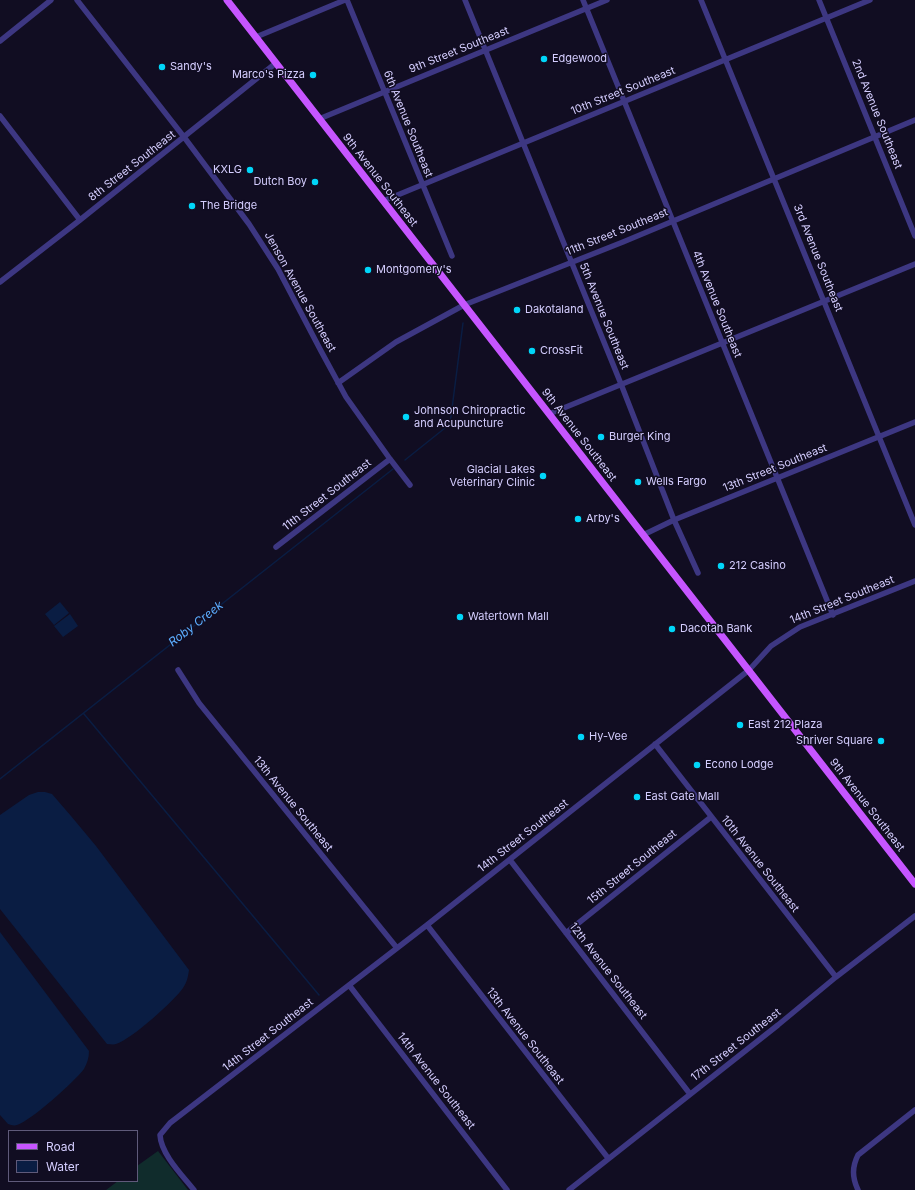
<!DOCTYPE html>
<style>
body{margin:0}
#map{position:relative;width:915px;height:1190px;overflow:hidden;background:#110d22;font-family:Inter,sans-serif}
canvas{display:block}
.legend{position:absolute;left:8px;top:1130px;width:130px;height:52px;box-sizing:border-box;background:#110d22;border:1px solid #5f5a7a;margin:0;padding:5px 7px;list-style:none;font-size:12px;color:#d5ceff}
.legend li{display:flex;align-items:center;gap:8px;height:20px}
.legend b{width:20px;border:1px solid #5f5a7a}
</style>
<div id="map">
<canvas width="915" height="1190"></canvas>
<ul class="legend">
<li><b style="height:5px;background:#c655ff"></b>Road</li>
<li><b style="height:11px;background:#0a1d43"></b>Water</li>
</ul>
</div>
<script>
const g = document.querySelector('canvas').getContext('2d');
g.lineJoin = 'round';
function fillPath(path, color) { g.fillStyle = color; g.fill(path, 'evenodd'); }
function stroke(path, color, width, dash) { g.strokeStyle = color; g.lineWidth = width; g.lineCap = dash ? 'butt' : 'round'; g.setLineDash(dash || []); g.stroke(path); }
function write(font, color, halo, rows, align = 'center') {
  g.font = font + ' Inter,sans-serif'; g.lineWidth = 3; g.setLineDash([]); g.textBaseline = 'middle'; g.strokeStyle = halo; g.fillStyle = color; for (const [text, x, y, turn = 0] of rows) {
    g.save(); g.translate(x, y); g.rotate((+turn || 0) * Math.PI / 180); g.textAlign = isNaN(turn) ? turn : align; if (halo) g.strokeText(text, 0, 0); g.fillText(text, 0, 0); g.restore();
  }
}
const green = new Path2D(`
 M158 1151 188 1190H106L118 1181H137V1166Z`);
const water = new Path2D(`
 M60 602 69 613 54 625 45 614Z
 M70 614 78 626 63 637 54 626Z
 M38 792H45L52 794 71 816 96 846 189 970C188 977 187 982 183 988 174 1001 132 1039 116 1044 114 1045 110 1044 107 1044L0 909V815L29 795Z
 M0 932 89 1051C89 1058 87 1063 84 1069 74 1082 32 1120 17 1125 14 1126 11 1125 8 1124L0 1115Z`);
const stream = new Path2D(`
 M405 460 450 424 463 323
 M84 714 319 995
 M0 779 393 469`);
const minor = new Path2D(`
 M77 0 184 137 249 224 278 269 321 351 346 397 390 459 410 485
 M347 0 452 256
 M465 0 621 384 674 520 698 573
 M583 0 833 615
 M701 0 915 525
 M819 0 915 236
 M256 37 345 0
 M0 41 51 0
 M0 116 80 220
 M319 119 607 0
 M383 201 870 0
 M0 282 80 220 276 63
 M338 383 396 342 464 305 623 242 915 120
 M549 414 915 264
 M643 535 674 520 915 422
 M276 547 390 459
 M178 670 199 703 397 948
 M655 744 836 977
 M510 860 690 1094
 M427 925 608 1158
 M566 933 711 817
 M349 985 507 1190
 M194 1190C182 1175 161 1154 160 1135L170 1123 427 925 749 670 771 646 800 627 915 581
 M569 1190 778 1025 836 977 915 916
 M858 1190C852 1177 852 1167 858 1155L915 1110`);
const major = new Path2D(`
 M227 0 915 884`);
const markers = [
 [544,59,4,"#00d6f9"],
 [162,67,4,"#00d6f9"],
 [313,75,4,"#00d6f9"],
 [250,170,4,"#00d6f9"],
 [315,182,4,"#00d6f9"],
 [192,206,4,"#00d6f9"],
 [368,270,4,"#00d6f9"],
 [517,310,4,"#00d6f9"],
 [532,351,4,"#00d6f9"],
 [406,417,4,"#00d6f9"],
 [601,437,4,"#00d6f9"],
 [543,476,4,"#00d6f9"],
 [638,482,4,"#00d6f9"],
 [578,519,4,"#00d6f9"],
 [721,566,4,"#00d6f9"],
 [460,617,4,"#00d6f9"],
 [672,629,4,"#00d6f9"],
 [740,725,4,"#00d6f9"],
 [581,737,4,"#00d6f9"],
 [881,741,4,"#00d6f9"],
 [697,765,4,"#00d6f9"],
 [637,797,4,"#00d6f9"]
];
const streetNames = [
 ["9th Street Southeast",459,50,-22],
 ["10th Street Southeast",623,91,-22],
 ["2nd Avenue Southeast",877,114,68],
 ["6th Avenue Southeast",408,124,68],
 ["8th Street Southeast",132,166,-38],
 ["9th Avenue Southeast",380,180,52],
 ["11th Street Southeast",617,232,-22],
 ["3rd Avenue Southeast",818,258,68],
 ["Jenson Avenue Southeast",300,292,61],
 ["4th Avenue Southeast",717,304,68],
 ["5th Avenue Southeast",604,316,68],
 ["9th Avenue Southeast",579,435,52],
 ["13th Street Southeast",775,468,-22],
 ["11th Street Southeast",327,495,-38],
 ["14th Street Southeast",842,600,-22],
 ["13th Avenue Southeast",293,804,51],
 ["9th Avenue Southeast",867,805,52],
 ["14th Street Southeast",523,836,-38],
 ["10th Avenue Southeast",760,864,52],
 ["15th Street Southeast",632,867,-39],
 ["12th Avenue Southeast",608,971,52],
 ["14th Street Southeast",268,1035,-38],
 ["13th Avenue Southeast",525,1036,52],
 ["17th Street Southeast",736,1045,-38],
 ["14th Avenue Southeast",436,1081,52]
];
const poiNames = [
 ["Edgewood",552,59],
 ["Sandy's",170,67],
 ["Marco's Pizza",305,75,"right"],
 ["KXLG",242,170,"right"],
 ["Dutch Boy",307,182,"right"],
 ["The Bridge",200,206],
 ["Montgomery's",376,270],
 ["Dakotaland",525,310],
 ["CrossFit",540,351],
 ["Johnson Chiropractic",414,411],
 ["and Acupuncture",414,424],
 ["Burger King",609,437],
 ["Glacial Lakes",535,470,"right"],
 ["Veterinary Clinic",535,483,"right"],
 ["Wells Fargo",646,482],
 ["Arby's",586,519],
 ["212 Casino",729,566],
 ["Watertown Mall",468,617],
 ["Dacotah Bank",680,629],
 ["East 212 Plaza",748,725],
 ["Hy-Vee",589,737],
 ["Shriver Square",873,741,"right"],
 ["Econo Lodge",705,765],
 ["East Gate Mall",645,797]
];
const waterNames = [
 ["Roby Creek",196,624,-38]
];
fillPath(green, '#102c2c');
fillPath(water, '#0a1d43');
stroke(stream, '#0a1d43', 1.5);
stroke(minor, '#3d3782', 5.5);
stroke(major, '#c655ff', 7);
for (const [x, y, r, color] of markers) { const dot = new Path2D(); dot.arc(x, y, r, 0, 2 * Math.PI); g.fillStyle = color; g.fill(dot); stroke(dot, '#110d22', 1.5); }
write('11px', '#d5ceff', '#110d22', streetNames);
write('11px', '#d5ceff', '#110d22', poiNames, 'left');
write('italic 12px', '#5cadff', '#110d22', waterNames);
</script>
